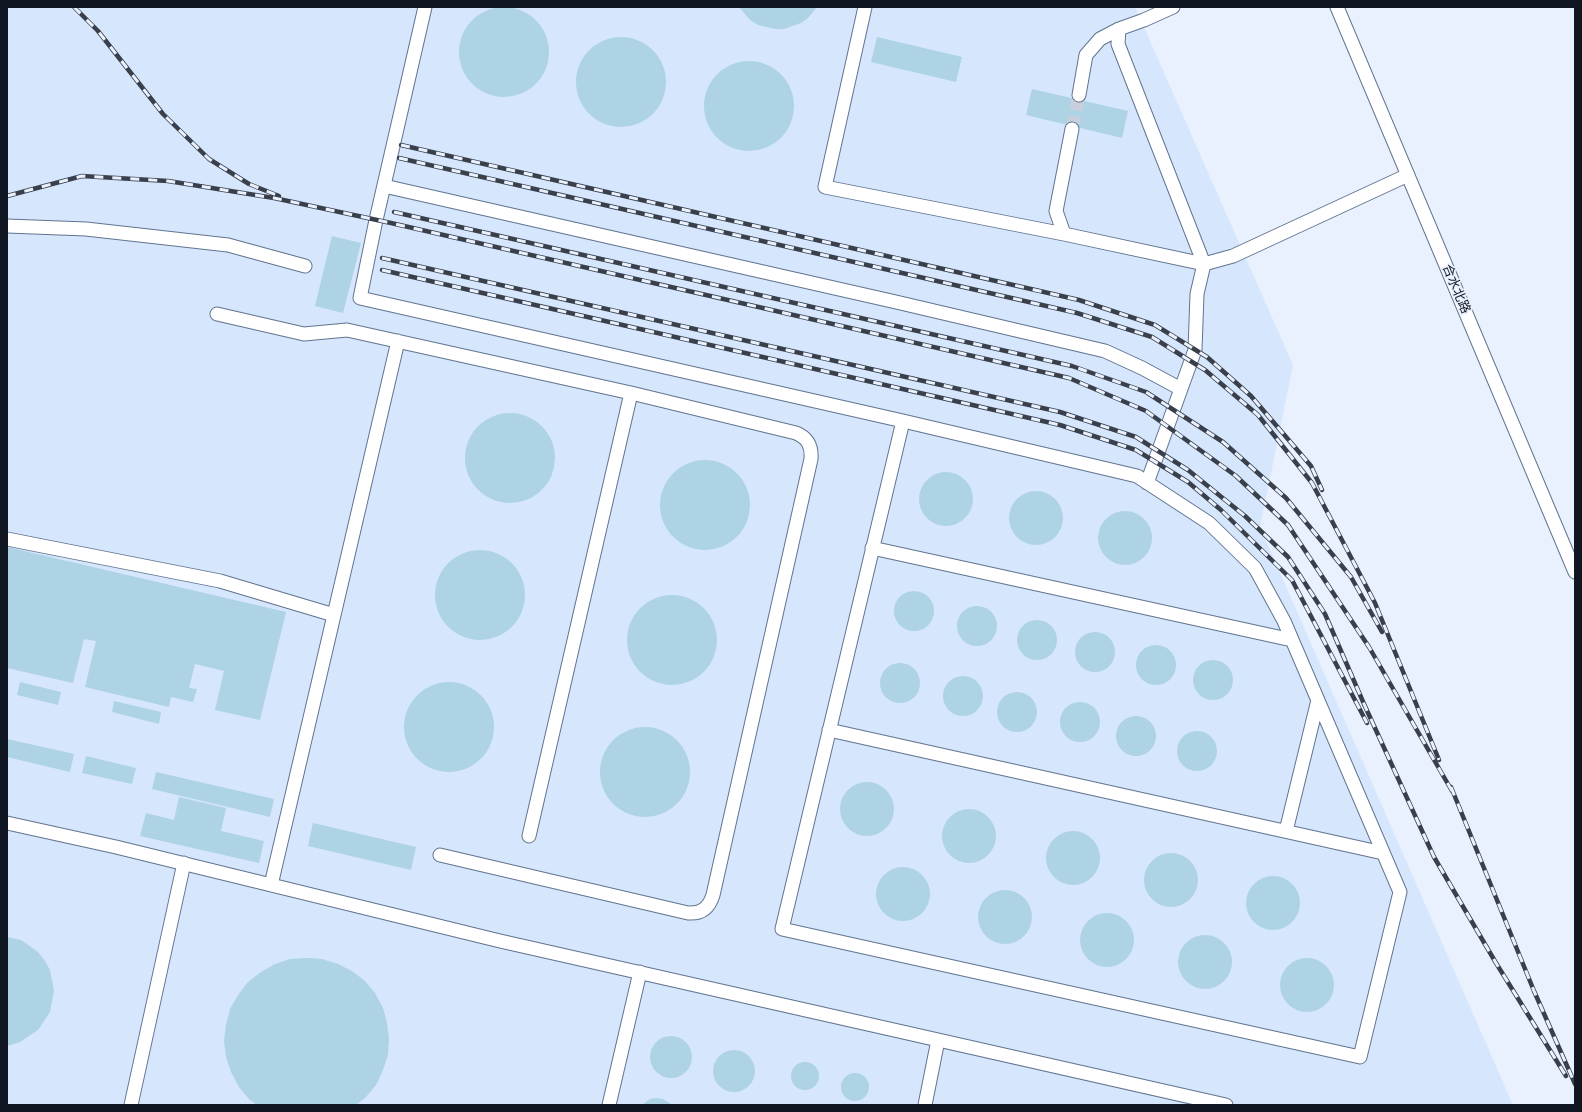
<!DOCTYPE html>
<meta charset="utf-8">
<style>
body{margin:0}
#map{position:relative;width:1582px;height:1112px;overflow:hidden;background:#e9f1fe;font-family:Karla,sans-serif}
canvas{display:block}
.frame{position:absolute;inset:0;border:8px solid #101722;pointer-events:none}
</style>
<div id="map">
<canvas width="1582" height="1112"></canvas>
<div class="frame"></div>
</div>
<script>
const g = document.querySelector('canvas').getContext('2d');
g.lineJoin = 'round';
function fillPath(path, color) { g.fillStyle = color; g.fill(path, 'evenodd'); }
function stroke(path, color, width, dash) { g.strokeStyle = color; g.lineWidth = width; g.lineCap = dash ? 'butt' : 'round'; g.setLineDash(dash || []); g.stroke(path); }
function write(font, color, halo, rows, align = 'center') {
  g.font = font + ' Karla,"Noto Sans SC",sans-serif'; g.lineWidth = 3.5; g.setLineDash([]); g.textBaseline = 'middle'; g.strokeStyle = halo; g.fillStyle = color; for (const [text, x, y, turn = 0] of rows) {
    g.save(); g.translate(x, y); g.rotate((+turn || 0) * Math.PI / 180); g.textAlign = isNaN(turn) ? turn : align; if (halo) g.strokeText(text, 0, 0); g.fillText(text, 0, 0); g.restore();
  }
}
const built = new Path2D(`
 M7 7H1135L1293 365 1260 527 1513 1105H7Z`);
const building = new Path2D(`
 M459 52a45 45 0 1 1 90 0a45 45 0 1 1-90 0Z
 M739 7H817L808 18 801 23 784 29H775L758 25 750 20Z
 M576 82a45 45 0 1 1 90 0a45 45 0 1 1-90 0Z
 M877 37 962 57 956 82 871 62Z
 M704 106a45 45 0 1 1 90 0a45 45 0 1 1-90 0Z
 M1032 89 1128 111 1122 138 1026 115Z
 M332 236 361 243 343 313 315 306Z
 M465 458a45 45 0 1 1 90 0a45 45 0 1 1-90 0Z
 M660 505a45 45 0 1 1 90 0a45 45 0 1 1-90 0Z
 M919 499a27 27 0 1 1 54 0a27 27 0 1 1-54 0Z
 M1009 518a27 27 0 1 1 54 0a27 27 0 1 1-54 0Z
 M1098 538a27 27 0 1 1 54 0a27 27 0 1 1-54 0Z
 M7 547 286 612 260 720 215 710 224 671 195 664 189 688 197 689 193 702 171 697 169 707 85 687 96 641 84 639 73 683 7 668Z
 M435 595a45 45 0 1 1 90 0a45 45 0 1 1-90 0Z
 M894 611a20 20 0 1 1 40 0a20 20 0 1 1-40 0Z
 M627 640a45 45 0 1 1 90 0a45 45 0 1 1-90 0Z
 M957 626a20 20 0 1 1 40 0a20 20 0 1 1-40 0Z
 M1017 640a20 20 0 1 1 40 0a20 20 0 1 1-40 0Z
 M1075 652a20 20 0 1 1 40 0a20 20 0 1 1-40 0Z
 M1136 665a20 20 0 1 1 40 0a20 20 0 1 1-40 0Z
 M1193 680a20 20 0 1 1 40 0a20 20 0 1 1-40 0Z
 M880 683a20 20 0 1 1 40 0a20 20 0 1 1-40 0Z
 M943 696a20 20 0 1 1 40 0a20 20 0 1 1-40 0Z
 M404 727a45 45 0 1 1 90 0a45 45 0 1 1-90 0Z
 M20 682 61 692 58 705 17 695Z
 M997 712a20 20 0 1 1 40 0a20 20 0 1 1-40 0Z
 M114 701 161 712 159 724 112 712Z
 M1060 722a20 20 0 1 1 40 0a20 20 0 1 1-40 0Z
 M1116 736a20 20 0 1 1 40 0a20 20 0 1 1-40 0Z
 M600 772a45 45 0 1 1 90 0a45 45 0 1 1-90 0Z
 M1177 751a20 20 0 1 1 40 0a20 20 0 1 1-40 0Z
 M7 739 74 754 70 772 7 757Z
 M86 756 136 768 132 784 82 773Z
 M156 772 274 799 270 817 152 789Z
 M840 809a27 27 0 1 1 54 0a27 27 0 1 1-54 0Z
 M179 797 226 808 221 831 264 841 259 863 140 836 146 813 174 820Z
 M942 836a27 27 0 1 1 54 0a27 27 0 1 1-54 0Z
 M313 823 416 847 411 870 308 846Z
 M1046 858a27 27 0 1 1 54 0a27 27 0 1 1-54 0Z
 M1144 880a27 27 0 1 1 54 0a27 27 0 1 1-54 0Z
 M876 894a27 27 0 1 1 54 0a27 27 0 1 1-54 0Z
 M1246 903a27 27 0 1 1 54 0a27 27 0 1 1-54 0Z
 M978 917a27 27 0 1 1 54 0a27 27 0 1 1-54 0Z
 M1080 940a27 27 0 1 1 54 0a27 27 0 1 1-54 0Z
 M1178 962a27 27 0 1 1 54 0a27 27 0 1 1-54 0Z
 M7 937 21 940 38 952 45 961 50 970 54 991 50 1012 38 1030 20 1042 7 1046Z
 M1280 985a27 27 0 1 1 54 0a27 27 0 1 1-54 0Z
 M306 958 322 959 338 964 352 971 365 981 375 993 383 1008 387 1023 389 1039 388 1055 383 1070 376 1085 366 1097 356 1105H257L249 1099 239 1087 231 1072 226 1057 224 1041 226 1025 230 1009 238 995 248 982 261 972 275 964 290 959Z
 M650 1057a21 21 0 1 1 42 0a21 21 0 1 1-42 0Z
 M713 1071a21 21 0 1 1 42 0a21 21 0 1 1-42 0Z
 M791 1076a14 14 0 1 1 28 0a14 14 0 1 1-28 0Z
 M841 1087a14 14 0 1 1 28 0a14 14 0 1 1-28 0Z
 M656 1098 663 1099 673 1105H642L650 1099Z`);
const minorTunnel = new Path2D(`
 M1072 129 1079 95`);
const minor = new Path2D(`
 M425 7 376 220 360 298 903 421 1137 476 1209 523 1255 568 1284 621 1400 892 1360 1057 782 929 903 421
 M865 7 825 187 1064 234 1204 264 1233 256 1408 175
 M1337 7 1575 572
 M1079 95 1086 55 1100 39 1119 29
 M384 186 896 302 1105 351 1142 368 1181 389
 M7 226 86 229 228 245 305 266
 M1064 234 1056 211 1072 129
 M217 314 304 334 347 330 631 393
 M1147 483 1195 350 1197 294 1204 264 1118 44 1119 29 1144 20 1173 7
 M7 539 220 581 334 615
 M872 548 1292 640
 M829 730 1383 853
 M7 823 116 847 500 941 1226 1105
 M1286 831 1318 700
 M440 855 688 913C701 914 709 908 713 895L811 459C812 446 808 438 796 433L631 393 529 836
 M271 885 398 341
 M131 1105 184 863
 M609 1105 640 972
 M925 1105 938 1040`);
const rail = new Path2D(`
 M74 7 98 31 163 114 209 159 249 184 279 196
 M401 145 1079 300 1155 325 1207 357 1251 396 1311 466 1322 490
 M399 158 1077 313 1152 337 1205 370 1258 415 1312 483 1375 603 1439 760
 M7 196 82 176 168 181 274 198 391 223 1069 378 1146 411 1236 476 1288 525 1369 647 1452 791
 M394 212 1072 366 1146 392 1223 442 1286 498 1351 577 1382 632
 M382 258 1060 412 1136 437 1188 470 1245 516 1288 557 1325 614 1364 704 1434 857 1496 963 1566 1076
 M382 270 1060 425 1136 450 1188 482 1221 510 1292 580 1367 723
 M1451 787 1534 991 1575 1084`);
const streetNames = [
 ["合水北路",1456,289,67]
];
fillPath(built, '#d6e6fc');
fillPath(building, '#add3e5');
stroke(minorTunnel, '#c8d0dd', 13, [13, 6]);
stroke(minor, '#61748f', 15);
stroke(minor, '#fff', 13);
stroke(rail, '#39404c', 4.5);
stroke(rail, '#e9f1fe', 3, [9]);
write('13px', '#101722', '#e9f1fe', streetNames);
</script>
